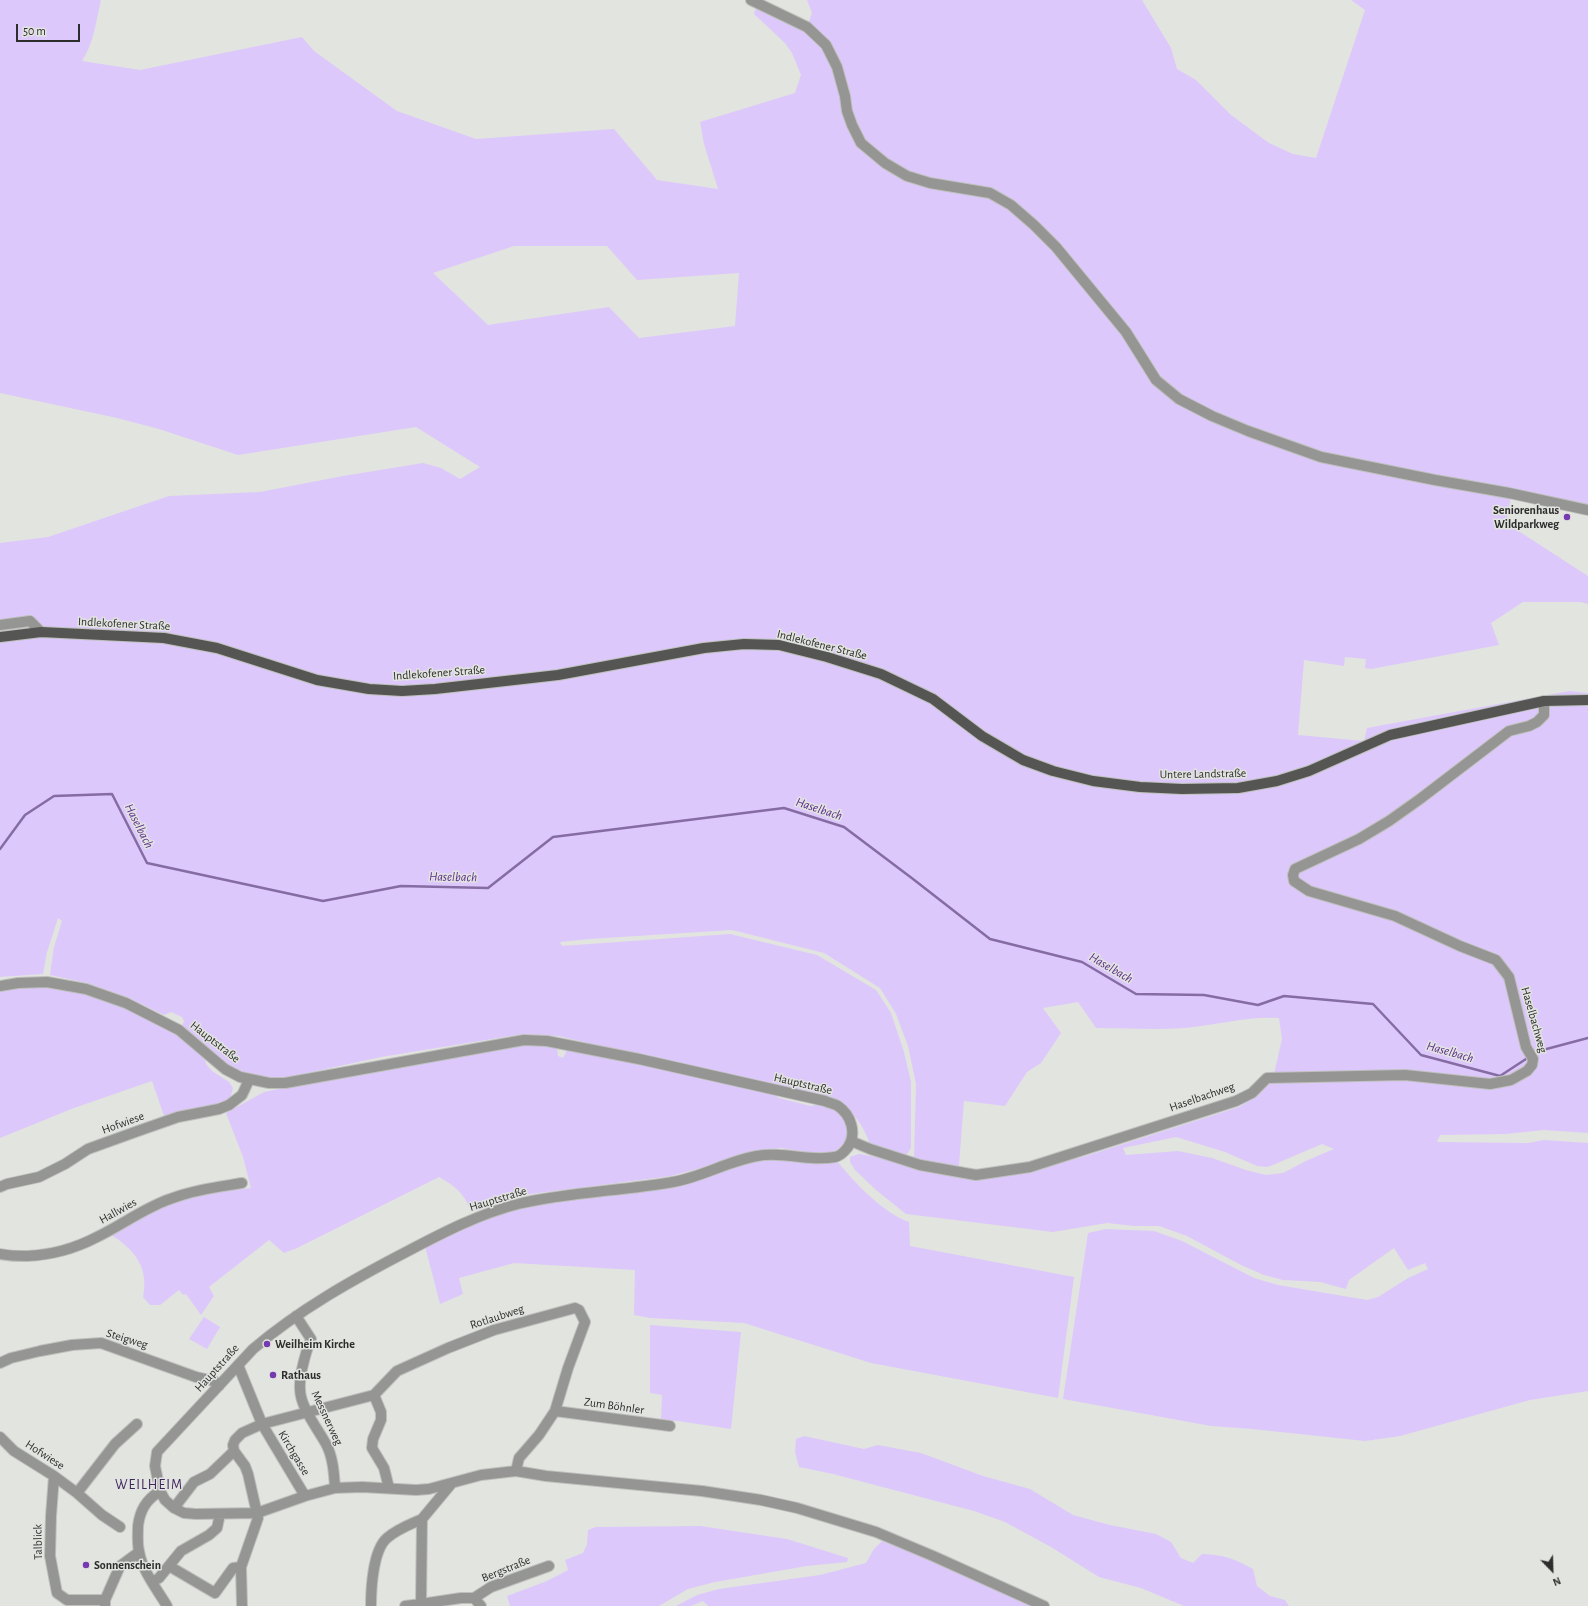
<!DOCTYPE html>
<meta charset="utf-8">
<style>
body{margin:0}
#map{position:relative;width:1588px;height:1606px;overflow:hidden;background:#e2e4e0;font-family:"Alegreya Sans",sans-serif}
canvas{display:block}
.north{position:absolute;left:1532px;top:1550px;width:40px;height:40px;-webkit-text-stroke:3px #e2e4e0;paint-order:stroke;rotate:157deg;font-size:11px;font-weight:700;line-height:16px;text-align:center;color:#2d2e2c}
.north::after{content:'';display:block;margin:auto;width:14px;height:18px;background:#2d2e2c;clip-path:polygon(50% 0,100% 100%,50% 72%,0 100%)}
.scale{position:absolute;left:16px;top:24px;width:64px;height:18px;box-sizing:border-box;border:2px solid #2d2e2c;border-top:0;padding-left:5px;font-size:12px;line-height:14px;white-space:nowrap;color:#2d2e2c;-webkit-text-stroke:3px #e2e4e0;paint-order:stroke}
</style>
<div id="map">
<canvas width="1588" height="1606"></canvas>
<div class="north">N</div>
<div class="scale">50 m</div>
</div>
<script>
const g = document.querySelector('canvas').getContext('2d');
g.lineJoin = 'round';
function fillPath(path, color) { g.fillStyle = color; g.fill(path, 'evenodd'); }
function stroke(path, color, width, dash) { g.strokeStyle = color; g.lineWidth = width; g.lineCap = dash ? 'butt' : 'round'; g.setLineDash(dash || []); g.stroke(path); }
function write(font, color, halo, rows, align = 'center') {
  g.font = font + ' "Alegreya Sans",sans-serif'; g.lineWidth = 3; g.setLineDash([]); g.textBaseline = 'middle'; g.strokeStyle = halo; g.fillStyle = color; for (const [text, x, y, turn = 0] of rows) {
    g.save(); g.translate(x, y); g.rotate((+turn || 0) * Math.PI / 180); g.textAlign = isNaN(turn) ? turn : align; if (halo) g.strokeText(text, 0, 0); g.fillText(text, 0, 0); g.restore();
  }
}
const green = new Path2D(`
 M0 0H101C96 21 94 43 82 61L140 70 302 37 314 51 397 111 476 139 614 129 657 180 718 189 704 144 700 122 795 93 801 75 792 53 785 43 754 14 756 8 760 7 806 29 812 13 807 0H1142L1171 48 1177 69 1196 80 1231 115 1269 143 1293 154 1316 158 1365 10 1351 0H1588V506L1512 491 1506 523 1588 576V604L1581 602H1523L1491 623 1499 645 1371 669 1365 668 1366 659 1345 657 1344 666 1304 660 1298 735 1364 741 1367 728 1569 691 1588 693V1133L1544 1130 1506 1134 1440 1135 1437 1142 1528 1143 1544 1140 1588 1143V1391L1530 1400 1400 1436 1365 1441 1252 1429 1211 1426 1063 1399 1088 1233 1106 1229 1154 1231 1182 1241 1254 1278 1278 1285 1367 1300 1378 1297 1408 1278 1428 1269 1425 1263 1408 1270 1394 1248 1349 1280 1346 1289 1320 1282 1283 1280 1264 1275 1241 1265 1187 1236 1159 1226H1134L1107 1223 1053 1232 906 1214 876 1190 855 1170 850 1162V1157L859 1154 871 1156 958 1177 1032 1170 1086 1156 1239 1107 1253 1098 1274 1074 1282 1039 1279 1018C1247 1016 1217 1025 1185 1028 1156 1030 1125 1028 1096 1028L1078 1002 1043 1008 1061 1033 1041 1063 1027 1072 1005 1106 964 1101 959 1165 956 1169 914 1160 916 1084 908 1046 896 1014 880 988 824 953 732 930 589 939 560 942 562 946 730 934 817 955 876 990 891 1013 904 1052 911 1082V1148L907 1154 901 1158 870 1145C864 1124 850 1108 832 1097L638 1055 559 1036 523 1034 381 1057 284 1078C234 1080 217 1057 182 1026L184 1021 182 1017 171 1012 164 1015 129 998 87 983 50 975 54 947 62 921 58 918 47 952 43 974 0 977V543L48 537 169 496 260 492 343 476 423 463 441 468 460 479 480 467 416 427 238 455 159 429 117 418 0 393ZM514 246H607L637 280 739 273 735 326 639 338 609 307 488 325 433 273ZM1176 1137 1225 1152 1257 1166 1268 1167 1322 1144 1334 1149 1308 1160 1283 1173 1266 1175 1246 1170 1212 1158 1178 1151 1126 1155 1123 1148Z
 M47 986 87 992 129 1007 177 1035 204 1054 206 1064 212 1071 229 1082 233 1088 230 1099 221 1104 164 1116 152 1081 74 1108 0 1138V990L14 987Z
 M527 1044 557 1047 558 1056 563 1058 568 1048 772 1093 779 1098 811 1106 818 1104 836 1109 848 1125V1134L846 1142 837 1150 825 1154 812 1153 781 1148 751 1151 701 1168 671 1176 515 1196 471 1211C464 1193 455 1186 439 1177L297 1248 284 1253 269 1240 209 1287 214 1296 201 1315 186 1294 183 1295 179 1290 160 1305H150L143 1297C149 1267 135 1250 110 1234 140 1217 171 1201 204 1193 219 1190 235 1190 251 1188L243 1157 226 1113 264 1092 327 1079Z
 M790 1159 820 1164 837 1161C854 1182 883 1213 909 1222L910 1246 1074 1277 1058 1398 871 1363 744 1323 650 1318 634 1315 635 1270 514 1263 459 1278 463 1294 440 1304 425 1246 476 1223 507 1211 531 1205 617 1194 711 1175 761 1160Z
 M204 1317 220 1327 207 1349 189 1339Z
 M650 1325 741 1332 731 1429 678 1421 661 1420 662 1395 650 1393Z
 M804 1436 864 1449 878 1445 921 1453 983 1476 1030 1489 1073 1515 1110 1525 1156 1534 1171 1542 1181 1558 1193 1563 1202 1554C1224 1555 1233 1558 1253 1569L1257 1586 1270 1596 1285 1600 1289 1606H1184L1141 1588 1099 1577 1051 1547 1005 1522 974 1511 833 1474 799 1467 795 1452 796 1439Z
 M700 1526 787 1539 848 1558 847 1562 807 1566 715 1582 688 1589 659 1606H510L507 1596 547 1581 568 1570 565 1560 583 1553 587 1544 588 1530 596 1527Z
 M882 1541 929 1559 1034 1606H708L703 1601 691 1606H676L697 1595 719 1589 820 1575 866 1563 874 1549Z`);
const stream = new Path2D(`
 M0 849 25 815 54 796 112 794 147 863 323 901 401 886 488 888 553 837 784 808 844 827 913 879 990 939 1082 962 1136 994 1204 995 1258 1005 1284 996 1373 1004 1421 1055 1500 1076 1529 1057
 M1533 1055 1539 1051 1588 1038`);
const minor = new Path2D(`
 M751 0 807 27 826 45 837 67 845 96 847 111 852 125 861 143 885 163 907 176 930 183 990 193 1011 205 1034 225 1056 247 1126 332 1156 380 1179 399 1212 416 1248 431 1321 457 1435 480 1509 493 1588 510
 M0 625 30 621 41 632
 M0 986 18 983 47 982 86 989 126 1003 179 1030 225 1069 240 1077 269 1083H285L524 1040 547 1041 639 1059 825 1101C829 1103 835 1104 838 1106 851 1115 857 1133 848 1147 845 1151 840 1156 835 1157 809 1162 783 1151 757 1156 728 1161 702 1177 673 1182 622 1191 568 1192 518 1204 479 1214 444 1232 408 1251 354 1279 300 1309 253 1349L157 1452 155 1466 160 1491 165 1500 174 1508 184 1513 196 1514 257 1513 305 1496 335 1488 362 1487 416 1490 429 1489 481 1475 516 1471 546 1476 702 1491 761 1500 797 1508 876 1532 933 1556 1044 1606
 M851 1141 870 1149 920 1165 976 1175 1030 1167 1236 1101 1252 1093 1267 1078 1405 1075 1490 1084 1511 1080 1527 1071 1532 1065 1533 1059 1526 1047 1509 977 1496 960 1460 946 1395 916 1309 891 1294 881 1293 875 1295 869 1359 839 1389 821 1420 799 1509 731 1529 726 1537 722 1544 715V701
 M0 1187 7 1184 39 1177 65 1164 88 1149 138 1131 178 1117 219 1109 229 1105 242 1095 249 1080
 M0 1254C9 1256 18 1256 27 1256 51 1255 76 1248 97 1237 122 1225 144 1208 170 1199 193 1190 218 1187 242 1183
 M296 1316 311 1339C306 1351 299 1376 300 1389 300 1407 318 1429 326 1444 333 1457 334 1473 335 1488
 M0 1363 11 1358 40 1351 72 1345 101 1343 196 1377 214 1381 219 1386
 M238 1365 262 1424 305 1496
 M374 1395 381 1412V1420L373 1439 372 1448 384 1468 389 1488
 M555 1411 670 1426
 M0 1437 14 1451 54 1476 77 1493 102 1515 120 1527
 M234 1451 245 1466 248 1474 258 1518 241 1567 242 1606
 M54 1476 51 1516 50 1556 57 1593 67 1600H105
 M160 1491C146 1500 140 1510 138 1526 138 1534 137 1543 139 1551 142 1571 157 1589 167 1606
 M77 1493 115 1444 137 1424
 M174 1508 194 1482 210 1474 234 1451 233 1445 235 1440 242 1433 262 1424 374 1395 397 1371 448 1348 494 1330 575 1308 579 1310 585 1322 568 1368 555 1411 539 1435 519 1458 516 1471
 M169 1566 215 1593 233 1568 241 1567
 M152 1582 159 1578 181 1551 209 1535 217 1528 220 1514
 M474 1598 491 1587 549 1566
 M105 1606V1600L120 1566 139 1552
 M371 1606C371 1588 373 1550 387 1538 397 1529 411 1524 422 1519
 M405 1606 421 1604 422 1519 452 1483
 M421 1606V1604L461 1598H474L481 1606`);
const major = new Path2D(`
 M0 637 41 632 164 638 217 648 317 680 369 689 402 691 435 689 558 675 704 648 744 644 779 645 827 657 881 674 933 699 982 736 1023 760 1053 771 1093 781 1140 787 1182 789 1238 788 1277 781 1309 771 1390 735 1544 701 1588 700`);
const markers = [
 [1567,517,4,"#763aaf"],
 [267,1344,4,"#763aaf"],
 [273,1375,4,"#763aaf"],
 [86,1565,4,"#763aaf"]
];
const poiNames = [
 ["Seniorenhaus",1559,510,"right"],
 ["Wildparkweg",1559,524,"right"],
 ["Weilheim Kirche",275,1344],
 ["Rathaus",281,1375],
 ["Sonnenschein",94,1565]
];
const streetNames = [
 ["Indlekofener Straße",124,624,3],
 ["Indlekofener Straße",822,645,14],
 ["Indlekofener Straße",439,673,-4],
 ["Untere Landstraße",1203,774,-1],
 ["Haselbachweg",1534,1020,74],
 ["Hauptstraße",215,1042,38],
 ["Hauptstraße",803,1084,13],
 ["Haselbachweg",1202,1097,-19],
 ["Hofwiese",123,1123,-20],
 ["Hauptstraße",498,1199,-17],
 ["Hallwies",118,1211,-29],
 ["Rotlaubweg",497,1317,-18],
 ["Steigweg",127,1339,17],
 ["Hauptstraße",217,1368,-48],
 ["Zum Böhnler",614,1406,8],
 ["Messnerweg",327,1418,65],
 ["Kirchgasse",294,1453,59],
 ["Hofwiese",45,1455,33],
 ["Talblick",38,1542,-91],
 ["Bergstraße",506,1569,-22]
];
const waterNames = [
 ["Haselbach",819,809,18],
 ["Haselbach",139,826,63],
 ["Haselbach",453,877,1],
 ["Haselbach",1111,968,30],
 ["Haselbach",1450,1052,16]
];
const quarterNames = [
 ["WEILHEIM",149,1485]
];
fillPath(green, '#ddc8fb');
stroke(stream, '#856ca3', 2.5);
stroke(minor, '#bec0bc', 12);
stroke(major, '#bec0bc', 12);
stroke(minor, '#959594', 10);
stroke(major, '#555653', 10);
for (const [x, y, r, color] of markers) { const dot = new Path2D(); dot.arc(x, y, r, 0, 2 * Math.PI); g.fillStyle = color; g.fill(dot); stroke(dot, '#e2e4e0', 1.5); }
write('bold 12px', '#2d2e2c', '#e2e4e0', poiNames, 'left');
write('12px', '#2d2e2c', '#e2e4e0', streetNames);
write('italic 13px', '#5d2e8b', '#e2e4e0', waterNames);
g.letterSpacing = '1px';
write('14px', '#40245d', '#e2e4e0', quarterNames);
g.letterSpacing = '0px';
</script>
